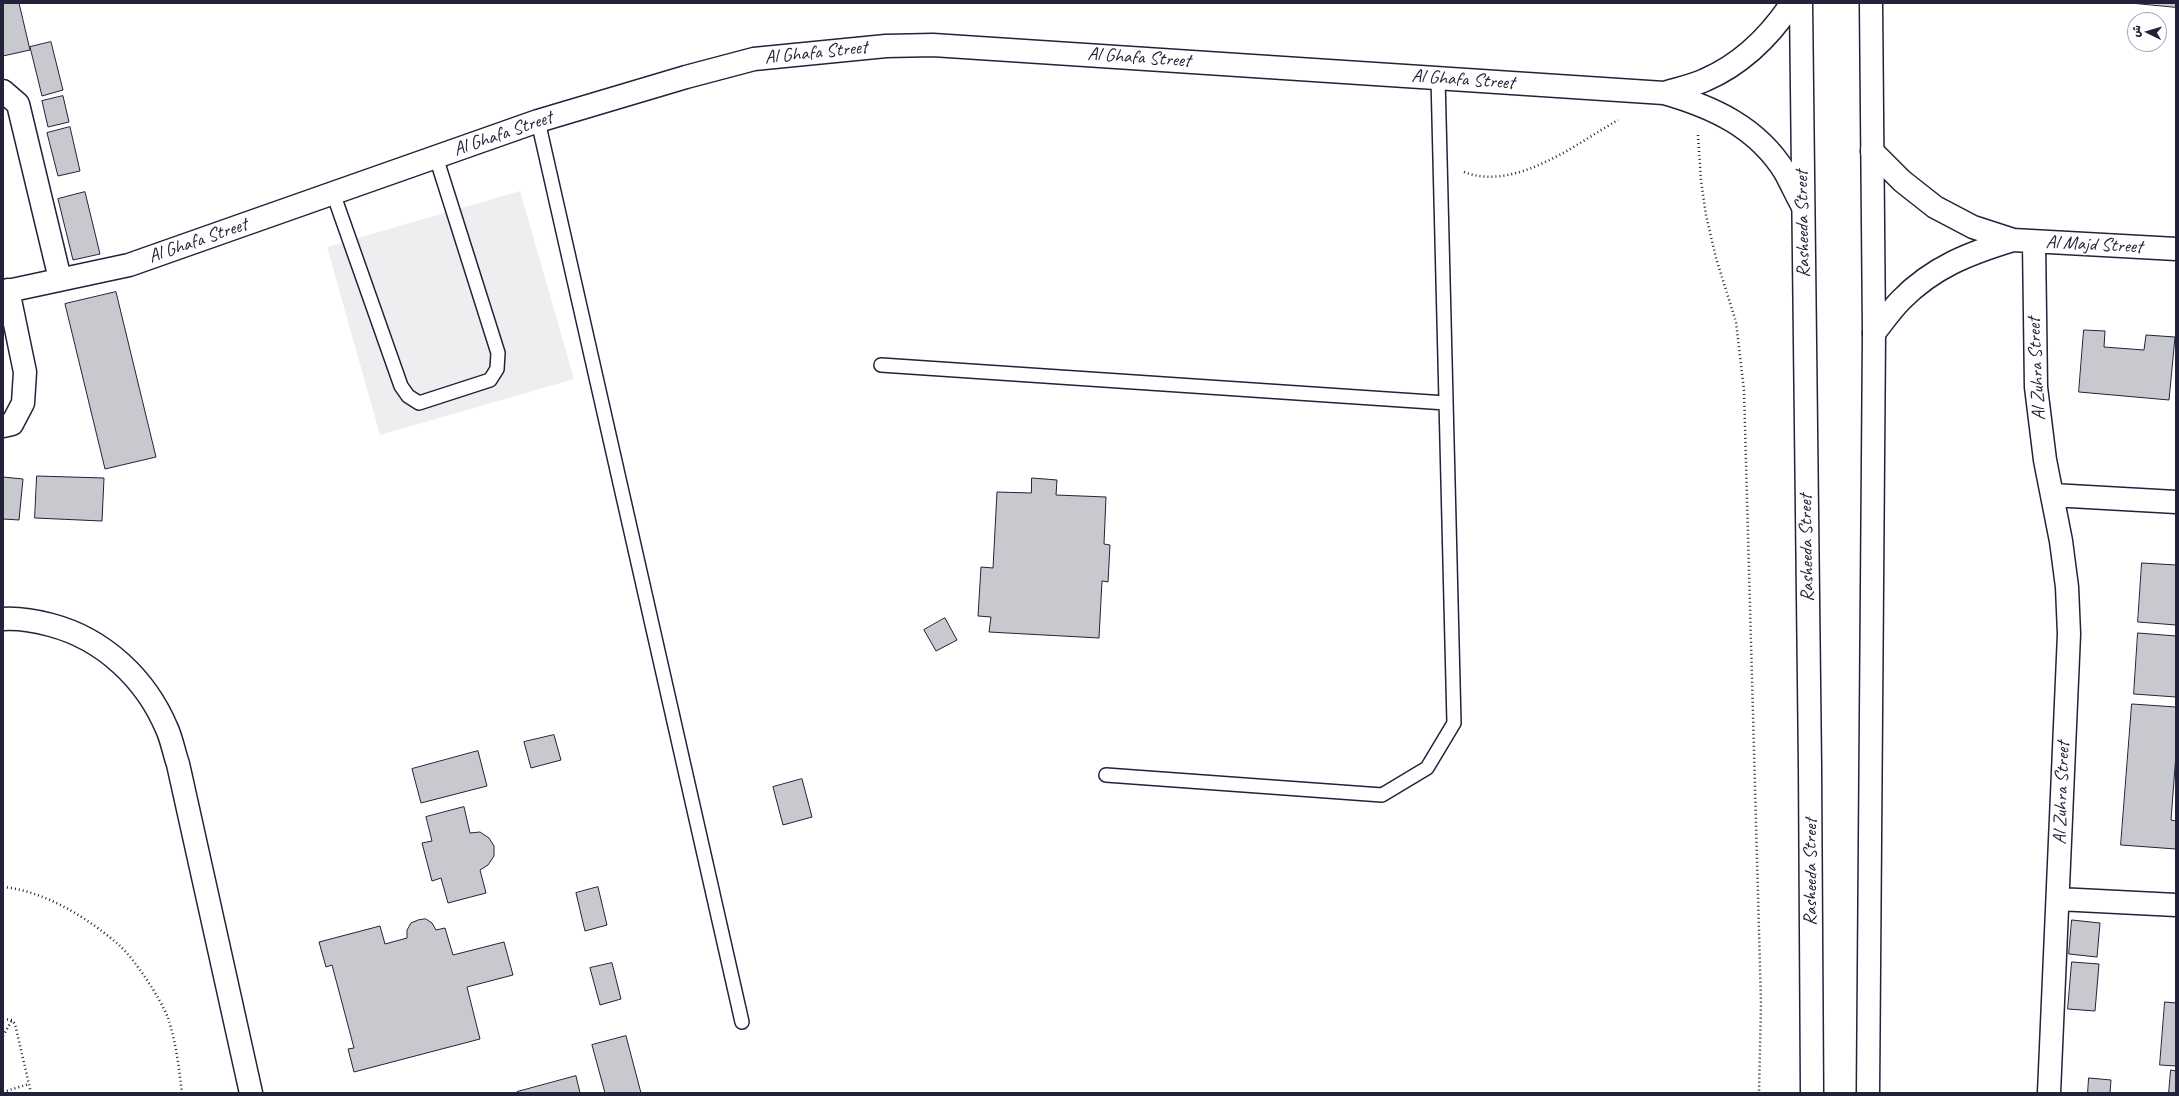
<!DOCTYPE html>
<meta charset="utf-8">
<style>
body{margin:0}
#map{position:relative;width:2179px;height:1096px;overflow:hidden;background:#fff;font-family:Caveat,"Playpen Sans Arabic",sans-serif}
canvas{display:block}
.frame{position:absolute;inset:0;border:4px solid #22223b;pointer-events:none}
.north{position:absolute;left:2127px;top:12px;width:40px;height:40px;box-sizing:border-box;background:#fff;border:1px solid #a7a7b1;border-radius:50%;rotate:275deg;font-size:11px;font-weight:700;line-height:16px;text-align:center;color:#22223b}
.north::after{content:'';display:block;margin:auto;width:14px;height:18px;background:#22223b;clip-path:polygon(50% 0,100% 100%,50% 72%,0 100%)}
</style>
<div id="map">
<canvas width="2179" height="1096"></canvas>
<div class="frame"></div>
<div class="north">ش</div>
</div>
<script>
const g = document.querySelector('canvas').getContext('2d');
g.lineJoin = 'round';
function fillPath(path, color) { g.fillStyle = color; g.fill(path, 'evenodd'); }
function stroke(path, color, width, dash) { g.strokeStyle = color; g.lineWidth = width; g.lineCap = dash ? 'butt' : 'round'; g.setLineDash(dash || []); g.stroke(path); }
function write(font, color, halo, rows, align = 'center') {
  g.font = font + ' Caveat,sans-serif'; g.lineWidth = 3.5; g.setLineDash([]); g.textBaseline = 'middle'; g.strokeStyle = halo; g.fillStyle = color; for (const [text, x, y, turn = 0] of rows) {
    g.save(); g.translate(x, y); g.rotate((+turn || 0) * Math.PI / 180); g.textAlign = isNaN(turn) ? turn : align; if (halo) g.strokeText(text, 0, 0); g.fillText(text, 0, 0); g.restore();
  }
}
const built = new Path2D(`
 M520 191 574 379 380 435 327 247Z`);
const building = new Path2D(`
 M3 3H19L30 50 3 56Z
 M2131 3H2176V7Z
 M51 42 63 90 42 96 30 47Z
 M63 96 69 122 48 127 42 101Z
 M70 127 80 171 58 176 47 133Z
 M85 192 100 254 73 260 58 199Z
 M116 292 156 457 105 469 65 304Z
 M2084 330 2105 331 2104 347 2144 350 2146 335 2175 337 2169 400 2079 392Z
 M37 476 104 478 102 521 35 518Z
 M3 477 23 479 19 520 3 519Z
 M1032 478 1057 480 1056 495 1106 497 1104 544 1110 545 1108 582 1102 581 1099 638 989 632 991 617 978 616 981 567 993 568 997 492 1031 493Z
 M2142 563 2176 565V625L2138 622Z
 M945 618 957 640 936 651 924 630Z
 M2138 633 2176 636V697L2134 694Z
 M2132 704 2176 707V754L2171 820 2176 821V849L2121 845Z
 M554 735 561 760 531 768 524 742Z
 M478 751 487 786 421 803 412 769Z
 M802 779 812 817 783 825 773 787Z
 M464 807 470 833 480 832 489 838 494 846V856L488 865 480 870 486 893 448 903 441 878 432 881 422 843 432 841 426 817Z
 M598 887 607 925 585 931 576 893Z
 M426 919 432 923 436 930 445 928 453 955 504 942 513 975 467 987 480 1039 354 1072 348 1049 354 1048 332 965 326 967 319 942 380 926 385 944 407 938V930L411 923 418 920Z
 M2072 920 2100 923 2097 957 2069 954Z
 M2072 962 2099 964 2095 1011 2068 1009Z
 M612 963 621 999 600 1005 590 968Z
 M2165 1002 2176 1003V1066L2160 1065Z
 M626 1036 641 1093H605L592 1045Z
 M2171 1070 2176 1071V1093H2169Z
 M576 1076 580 1093H517V1092Z
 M2089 1078 2111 1080 2110 1093H2088Z`);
const path = new Path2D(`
 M1698 135 1701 181 1706 215 1716 258 1736 322 1744 390 1761 1003 1759 1093
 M1464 172C1515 192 1576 144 1618 120
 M3 887C45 891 88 918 119 945 134 958 161 999 168 1018 176 1042 179 1068 182 1093
 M3 1019 12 1020 15 1024 31 1093
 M3 1036 12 1020
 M3 1092 29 1084`);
const lane = new Path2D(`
 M538 121 742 1022
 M333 193 401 386 408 396 419 403 490 380 497 369 498 353 436 157
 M881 365 1446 403
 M1106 775 1382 795 1427 768 1454 723 1438 78`);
const street = new Path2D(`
 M3 91 18 104 60 279
 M1664 93C1677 89 1692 86 1705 80 1742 64 1770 36 1792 3
 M1872 151 1902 181 1935 207 1973 227 2013 240 2176 249
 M2034 242 2036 387 2045 460 2061 541 2067 587 2069 634 2049 1093
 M3 292 129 265 538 121 686 77 754 59 886 46 933 45 1664 93C1713 107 1757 127 1785 172 1791 183 1796 194 1802 205
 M1874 333C1883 322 1891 310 1901 300 1933 267 1970 253 2013 240
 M3 426 12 424 23 403 25 372 8 290
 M2052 495 2176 502
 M3 619C19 618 36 621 51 625 104 639 146 679 167 729 172 740 174 753 178 764L251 1093
 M2058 899 2176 905`);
const secondary = new Path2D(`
 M1801 3 1810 767 1812 1093
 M1868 1093 1874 333 1871 3`);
const streetNames = [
 ["Al Ghafa Street",816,53,-6],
 ["Al Ghafa Street",1139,58,4],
 ["Al Ghafa Street",1463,80,4],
 ["Al Ghafa Street",503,134,-19],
 ["Rasheeda Street",1803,224,-91],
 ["Al Ghafa Street",198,241,-19],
 ["Al Majd Street",2094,245,3],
 ["Al Zuhra Street",2037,369,-93],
 ["Rasheeda Street",1807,548,-91],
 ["Al Zuhra Street",2062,793,-88],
 ["Rasheeda Street",1811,872,-90]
];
fillPath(built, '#eeeef1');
fillPath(building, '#c8c8cf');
stroke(building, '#22223b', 1);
stroke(lane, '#22223b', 16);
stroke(street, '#22223b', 25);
stroke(secondary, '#22223b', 25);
stroke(path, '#22223b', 2.5, [1, 3]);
stroke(lane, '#fff', 13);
stroke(street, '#fff', 22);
stroke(secondary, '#fff', 22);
write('19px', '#22223b', '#fff', streetNames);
</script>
